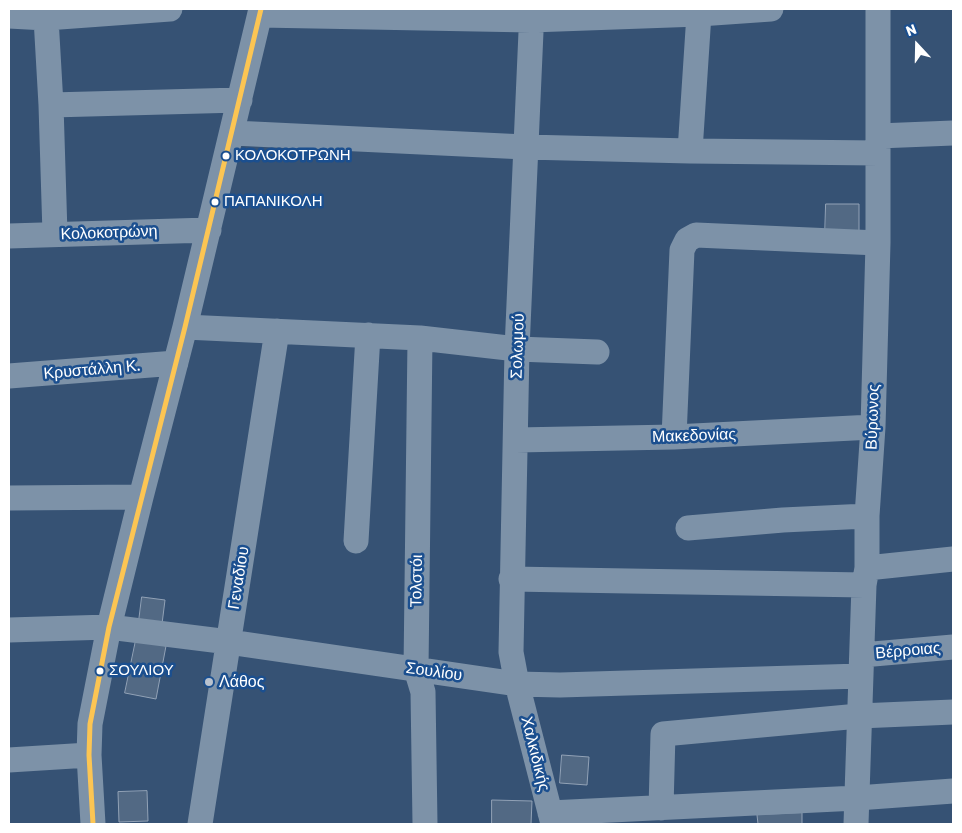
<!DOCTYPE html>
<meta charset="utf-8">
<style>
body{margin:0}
#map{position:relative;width:962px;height:833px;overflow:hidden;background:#365274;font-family:Rubik,sans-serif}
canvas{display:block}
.frame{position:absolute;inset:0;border:10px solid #fff;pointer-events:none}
.north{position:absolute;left:892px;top:20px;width:50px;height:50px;-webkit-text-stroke:4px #1b4f8f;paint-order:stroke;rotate:339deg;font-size:14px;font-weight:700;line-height:20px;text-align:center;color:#fff}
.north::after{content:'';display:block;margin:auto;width:18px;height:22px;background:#fff;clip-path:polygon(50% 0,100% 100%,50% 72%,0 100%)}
</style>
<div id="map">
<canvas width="962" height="833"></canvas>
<div class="frame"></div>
<div class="north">N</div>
</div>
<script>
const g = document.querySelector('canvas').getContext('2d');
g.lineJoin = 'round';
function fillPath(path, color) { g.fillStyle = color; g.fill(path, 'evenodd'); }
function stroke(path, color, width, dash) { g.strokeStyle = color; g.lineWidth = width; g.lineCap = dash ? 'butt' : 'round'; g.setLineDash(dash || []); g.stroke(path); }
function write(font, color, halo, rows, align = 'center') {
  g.font = font + ' Rubik,sans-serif'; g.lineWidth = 5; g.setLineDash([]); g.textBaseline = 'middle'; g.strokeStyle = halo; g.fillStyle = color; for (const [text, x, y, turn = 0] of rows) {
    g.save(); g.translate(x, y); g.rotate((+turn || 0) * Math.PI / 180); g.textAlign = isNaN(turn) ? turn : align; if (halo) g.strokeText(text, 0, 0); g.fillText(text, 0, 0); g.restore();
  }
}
const building = new Path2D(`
 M826 204H859V237L825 236Z
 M142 597 165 600 162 624 139 621Z
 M136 640 166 646 156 699 125 693Z
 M562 755 589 757 587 785 560 783Z
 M147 791 148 821 119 822 118 792Z
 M492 800 532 801 531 824H492Z
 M802 813V824H758L757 815Z`);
const minor = new Path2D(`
 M532 9 517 349 511 652 517 684 553 824
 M260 15 531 20 699 14 771 9
 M9 16 46 18 170 9
 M46 18 51 105 55 234
 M51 105 240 100
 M233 133 525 147 690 151 878 153
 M878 136 953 133
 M690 151 699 14
 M9 236 209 230
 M185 327 420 338 517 349 597 352
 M420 338 416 669 423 692 425 824
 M9 376 176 363
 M674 437 682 250 687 240 696 235 878 243
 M516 440 674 437 873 427
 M9 498 141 497
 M688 528 783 520 867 516
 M356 541 368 335
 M867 568 953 559
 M511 579 864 585
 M9 630 109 627 229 642 517 684 560 685 861 676
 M862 655 953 647
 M9 760 89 755
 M661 808 663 734 859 716 953 712
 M550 813 857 798 953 791
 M93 824 89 755 90 724 109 627 141 497 185 327 261 9
 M200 824 277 331
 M856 824 864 585 867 568V516L873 427 878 243V9`);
const bus1 = new Path2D(`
 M93 824 89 755 90 724 109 627 185 327 261 9`);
const markers = [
 [226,156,4.5,"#fff"],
 [215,202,4.5,"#fff"],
 [100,671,4.5,"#fff"],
 [209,682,5,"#b9c2ce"]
];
const busNames = [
 ["ΚΟΛΟΚΟΤΡΩΝΗ",235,156],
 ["ΠΑΠΑΝΙΚΟΛΗ",224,202],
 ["ΣΟΥΛΙΟΥ",109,671]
];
const streetNames = [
 ["Κολοκοτρώνη",109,233,-2],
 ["Σολωμού",518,346,-88],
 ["Κρυστάλλη Κ.",92,370,-5],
 ["Βύρωνος",873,417,-88],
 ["Μακεδονίας",694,436,-2],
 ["Γεναδίου",239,578,-81],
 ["Τολστόι",417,581,-89],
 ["Βέρροιας",908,651,-5],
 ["Σουλίου",434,672,8],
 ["Χαλκιδικής",535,754,76]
];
const poiNames = [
 ["Λάθος",219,682]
];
fillPath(building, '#526984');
stroke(building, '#92a2b6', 1);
stroke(minor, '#7d92a8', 25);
stroke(bus1, '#fcc553', 5);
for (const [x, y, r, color] of markers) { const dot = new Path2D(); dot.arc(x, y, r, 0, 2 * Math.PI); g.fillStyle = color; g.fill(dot); stroke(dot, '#1b4f8f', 2); }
write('15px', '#fff', '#1b4f8f', busNames, 'left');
write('16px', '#fff', '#1b4f8f', streetNames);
write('16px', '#fff', '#1b4f8f', poiNames, 'left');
</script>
